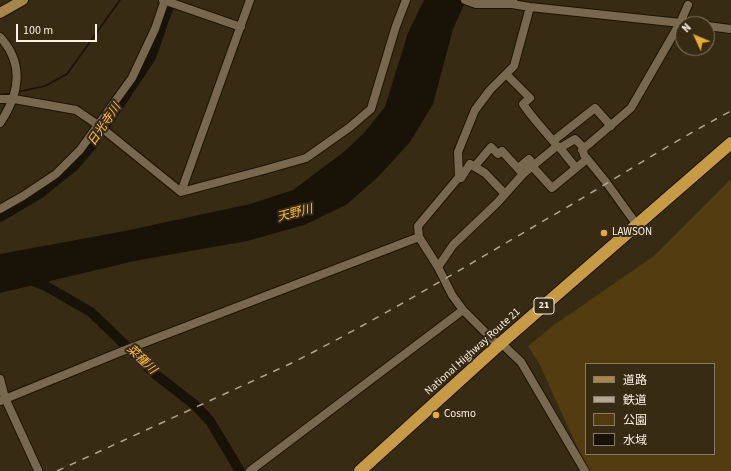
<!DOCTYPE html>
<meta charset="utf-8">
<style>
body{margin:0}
#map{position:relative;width:731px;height:471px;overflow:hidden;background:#382b14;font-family:"Source Sans 3","Noto Sans JP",sans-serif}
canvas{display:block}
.legend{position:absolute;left:585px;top:363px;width:130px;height:92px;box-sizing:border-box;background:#382b14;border:1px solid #867b67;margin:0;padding:5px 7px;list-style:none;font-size:12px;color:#fbf2e4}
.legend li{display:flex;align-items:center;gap:8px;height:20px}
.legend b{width:20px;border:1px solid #867b67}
.north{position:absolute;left:675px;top:16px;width:40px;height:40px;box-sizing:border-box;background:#382b14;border:1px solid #867b67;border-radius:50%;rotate:314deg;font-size:11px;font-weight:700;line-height:16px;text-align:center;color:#fbf2e4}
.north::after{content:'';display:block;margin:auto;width:14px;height:18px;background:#e7ac36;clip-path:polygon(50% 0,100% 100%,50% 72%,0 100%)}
.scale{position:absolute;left:16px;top:24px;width:81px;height:18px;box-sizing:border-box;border:2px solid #fbf2e4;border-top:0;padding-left:5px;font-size:12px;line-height:14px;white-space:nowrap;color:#fbf2e4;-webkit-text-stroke:3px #382b14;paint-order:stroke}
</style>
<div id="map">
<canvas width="731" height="471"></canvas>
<ul class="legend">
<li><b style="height:5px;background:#a7864a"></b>道路</li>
<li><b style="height:5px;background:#b0a694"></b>鉄道</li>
<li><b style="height:11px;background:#533c0f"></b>公園</li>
<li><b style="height:11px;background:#191206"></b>水域</li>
</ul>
<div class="north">N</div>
<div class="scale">100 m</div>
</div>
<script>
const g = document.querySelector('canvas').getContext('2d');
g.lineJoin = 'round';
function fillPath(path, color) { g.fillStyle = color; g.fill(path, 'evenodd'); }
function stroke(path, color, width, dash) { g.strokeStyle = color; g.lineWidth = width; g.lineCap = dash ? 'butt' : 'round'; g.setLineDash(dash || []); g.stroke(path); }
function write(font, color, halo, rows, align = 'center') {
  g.font = font + ' "Source Sans 3","Noto Sans JP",sans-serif'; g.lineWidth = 4; g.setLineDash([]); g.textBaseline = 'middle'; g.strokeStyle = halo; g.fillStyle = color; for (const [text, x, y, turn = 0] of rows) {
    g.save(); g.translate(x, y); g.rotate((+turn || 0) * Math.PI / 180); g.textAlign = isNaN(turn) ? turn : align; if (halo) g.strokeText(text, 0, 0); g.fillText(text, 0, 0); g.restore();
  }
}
const green = new Path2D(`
 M731 179V471H588L539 363 528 346 554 325 654 256ZM586 364H714V454H586Z`);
const water = new Path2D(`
 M424 0H466L453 29 433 104 410 142 378 177 346 205 304 225 247 241 134 261 0 293V254L125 231 250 204 293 190 345 151 364 133 385 107 408 33Z`);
const stream = new Path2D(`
 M17 92 45 86 67 74 120 0
 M0 95 12 93`);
const river = new Path2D(`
 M0 217 39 194 74 166 93 144 151 57 171 0
 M28 279 44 285 91 312 155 374 195 405 210 421 240 471`);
const minor = new Path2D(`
 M163 0 241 27
 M465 0 476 4H512L513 1
 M512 4 530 7 690 24
 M707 26 731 29
 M0 37C25 64 19 95 0 123
 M506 74 530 98 523 104C533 119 546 132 557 146
 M0 99H14L76 110 98 125 181 192 264 170 306 158 350 127 371 109 396 26 406 0
 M553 141 595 108 611 126
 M560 148 576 168
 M582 150 631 108 680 23 688 5
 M475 166 491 147 498 154 502 151 523 174
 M532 166 552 188 587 159
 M518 168 529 159 534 165
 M459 177 461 178 470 164 485 173 505 194
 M181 192 250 0
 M0 209 23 196 56 174 80 150 132 78 155 29 165 0
 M438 267 453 245 497 203 523 174 557 146 560 148 575 139 582 146 584 155 606 182 637 225
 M501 343 521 362 585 471
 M499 346 463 310 452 295 438 267 419 237 418 226 459 177 458 152 475 110 490 90 514 66 530 7
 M0 379 5 398 38 470
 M0 401 120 352 419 237
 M250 471 463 310`);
const major = new Path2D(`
 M0 13 23 0`);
const highway = new Path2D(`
 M360 471 501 343 731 143`);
const rail = new Path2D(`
 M57 471 294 362C388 314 478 259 569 206 623 174 676 140 731 111`);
const markers = [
 [604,233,4,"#e7ac36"],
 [436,415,4,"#e7ac36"]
];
const shields = [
 [544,306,20]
];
const shieldNames = [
 ["21",544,306]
];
const poiNames = [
 ["LAWSON",612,233],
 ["Cosmo",444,415]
];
const streetNames = [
 ["National Highway Route 21",473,352,-42]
];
const waterNames = [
 ["日光寺川",105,125,-56],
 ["天野川",295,214,-14],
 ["菜種川",141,360,44]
];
fillPath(green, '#533c0f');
fillPath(water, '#191206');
stroke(stream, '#191206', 1.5);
stroke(river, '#191206', 10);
stroke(minor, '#1f1300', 10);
stroke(major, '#1f1300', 12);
stroke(highway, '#1f1300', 14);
stroke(minor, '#77684f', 8);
stroke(major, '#a7864a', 10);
stroke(highway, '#c79a46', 12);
stroke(rail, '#b0a694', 1.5, [7, 7]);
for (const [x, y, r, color] of markers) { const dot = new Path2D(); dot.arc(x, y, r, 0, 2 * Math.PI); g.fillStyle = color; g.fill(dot); stroke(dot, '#382b14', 1.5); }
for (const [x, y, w] of shields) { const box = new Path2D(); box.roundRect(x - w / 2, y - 8, w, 16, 3); g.fillStyle = '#382b14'; g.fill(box); stroke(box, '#fbf2e4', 1); }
write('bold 10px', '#fbf2e4', null, shieldNames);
write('11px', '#fbf2e4', '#382b14', poiNames, 'left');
write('11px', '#fbf2e4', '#382b14', streetNames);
write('italic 12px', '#ffbe3d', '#382b14', waterNames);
</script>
